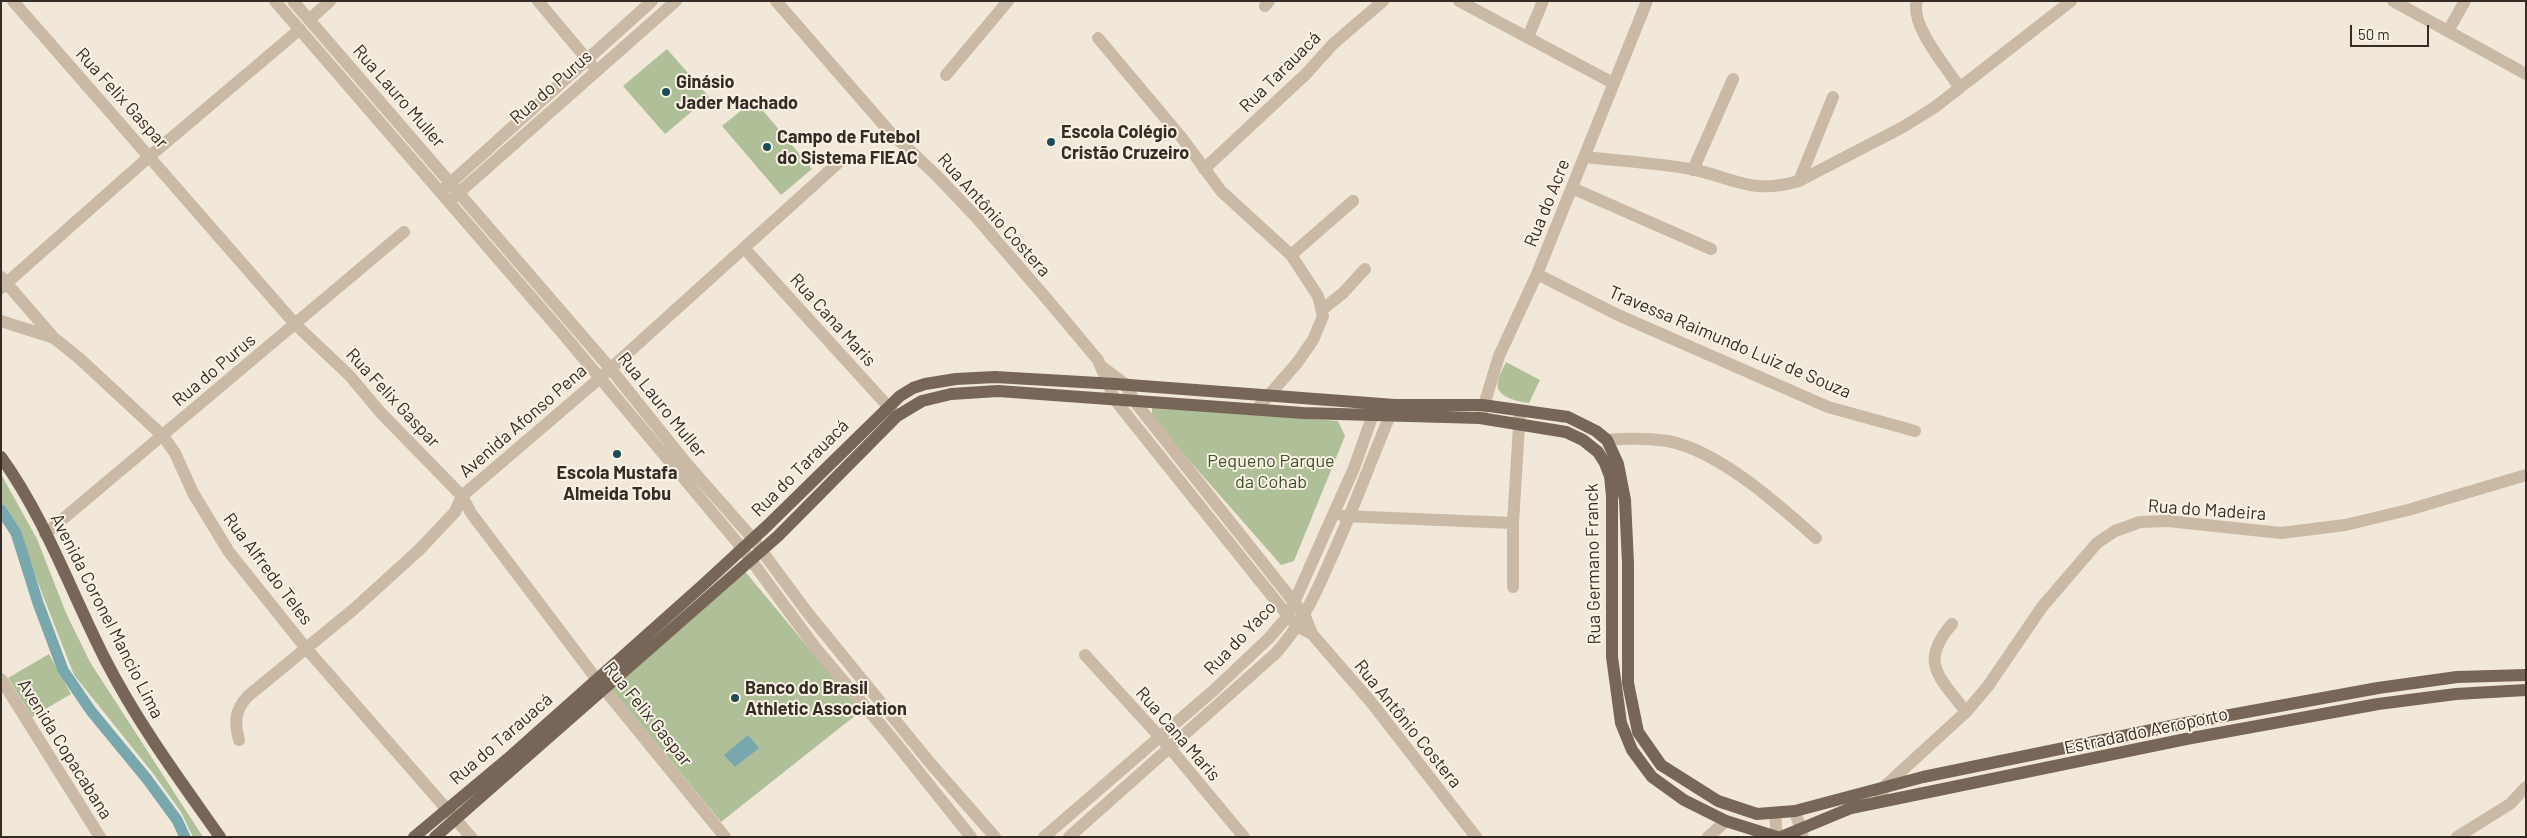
<!DOCTYPE html>
<meta charset="utf-8">
<style>
body{margin:0}
#map{position:relative;width:2527px;height:838px;overflow:hidden;background:#f1e8d9;font-family:Barlow,sans-serif}
canvas{display:block}
.frame{position:absolute;inset:0;border:2px solid #352c26;pointer-events:none}
.scale{position:absolute;left:2350px;top:25px;width:79px;height:22px;box-sizing:border-box;border:2px solid #352c26;border-top:0;padding-left:6px;font-size:15px;line-height:18px;white-space:nowrap;color:#352c26;-webkit-text-stroke:4px #f9f2e5;paint-order:stroke}
</style>
<div id="map">
<canvas width="2527" height="838"></canvas>
<div class="frame"></div>
<div class="scale">50 m</div>
</div>
<script>
const g = document.querySelector('canvas').getContext('2d');
g.lineJoin = 'round';
function fillPath(path, color) { g.fillStyle = color; g.fill(path, 'evenodd'); }
function stroke(path, color, width, dash) { g.strokeStyle = color; g.lineWidth = width; g.lineCap = dash ? 'butt' : 'round'; g.setLineDash(dash || []); g.stroke(path); }
function write(font, color, halo, rows, align = 'center') {
  g.font = font + ' Barlow,sans-serif'; g.lineWidth = 4; g.setLineDash([]); g.textBaseline = 'middle'; g.strokeStyle = halo; g.fillStyle = color; for (const [text, x, y, turn = 0] of rows) {
    g.save(); g.translate(x, y); g.rotate((+turn || 0) * Math.PI / 180); g.textAlign = isNaN(turn) ? turn : align; if (halo) g.strokeText(text, 0, 0); g.fillText(text, 0, 0); g.restore();
  }
}
const green = new Path2D(`
 M667 49 709 97 665 134 623 86Z
 M754 100 812 169 781 195 722 126Z
 M1506 362 1540 380 1529 403C1519 402 1494 397 1498 382 1499 375 1503 369 1506 362Z
 M1152 407 1338 421 1345 436 1294 561 1281 565 1152 418Z
 M1 474 37 539 66 613 90 662 203 837H193L181 812 152 772 74 675 21 539 1 503Z
 M743 569 861 711 721 822 608 685Z
 M49 654 71 694 32 717 8 678Z`);
const water = new Path2D(`
 M748 735 759 748 735 767 724 755Z`);
const canal = new Path2D(`
 M1 510 16 533 38 603 63 670 91 711 147 779 177 820 185 837`);
const minor = new Path2D(`
 M13 1 296 325 349 375 381 413 462 496 471 513 604 689 725 837
 M275 1 564 335 742 548 818 651 891 737 971 837
 M293 1 610 368 687 464 753 539 807 612 931 764 995 837
 M538 1 591 64
 M776 1 889 131 936 175 975 216 1046 298 1098 360 1115 400 1288 616 1298 627 1312 634
 M1459 1 1613 83
 M1917 1C1909 24 1947 68 1960 88
 M2393 1 2526 74
 M1265 6 1269 1
 M309 20 330 1
 M2448 31 2465 1
 M1528 37 1543 1
 M1098 38 1182 138 1221 191 1291 255 1318 296 1323 316 1313 340 1297 363 1256 410
 M946 75 1008 1
 M1585 157C1620 161 1657 163 1691 169 1735 178 1751 195 1799 181L1903 127 1935 107 2071 1
 M1204 169 1306 74 1333 44 1383 1
 M1693 170 1733 79
 M1799 181 1833 97
 M446 187 652 1
 M1572 188 1711 249
 M454 197 676 1
 M744 248 895 414
 M1291 255 1353 201
 M1537 274 1618 315 1828 407 1915 431
 M1 277 54 338 79 358 163 436 175 453 193 493 229 552 305 647 471 837
 M1 288 150 156 299 30
 M1323 309 1343 293 1365 269
 M1 321 51 337
 M1101 366 1125 384 1135 402 1305 616 1312 634 1371 702 1476 837
 M1481 415 1499 356 1537 274 1647 1
 M1607 440C1628 438 1647 438 1668 441 1719 451 1778 504 1816 538
 M1343 516 1513 523
 M45 534 404 232
 M1513 587V523L1520 410
 M1952 624C1918 663 1940 677 1966 712
 M1085 655 1169 747 1244 837
 M1 679 100 837
 M239 740C234 722 235 710 248 696L354 609 419 550 455 512 462 496 600 378 838 163
 M1879 802 1885 786 1966 712 1988 686 2042 607 2097 543 2115 531 2140 522 2168 521 2281 533 2345 525 2408 510 2526 475
 M1795 811 1803 837
 M1775 814 1777 837
 M1044 837 1214 690 1269 638 1288 616 1354 468 1376 406
 M1069 837 1276 653C1304 621 1316 593 1333 554 1355 505 1373 455 1394 406
 M1708 837 1726 821
 M2457 837 2510 804 2526 787`);
const major = new Path2D(`
 M1 457C45 518 71 592 105 659 137 722 179 779 220 837
 M414 837 511 756 703 585 767 526 900 396 913 388 925 384 956 379 995 377 1116 384 1395 405H1482L1568 417 1596 431 1607 440 1618 464 1625 500 1628 563V683L1638 732 1661 765 1718 801 1757 814 1795 811 1923 777 2186 723 2378 688 2457 677 2526 675
 M435 837 778 536 897 416 922 401 951 394 998 391 1303 413 1480 418 1566 432 1583 440 1598 452 1605 463 1610 476 1612 496V657L1621 723 1632 750 1652 777 1684 800 1726 821 1777 837
 M1781 837 1851 808 2186 739 2378 704 2456 694 2526 690`);
const markers = [
 [666,92,5,"#1c4d56"],
 [1051,142,5,"#1c4d56"],
 [767,147,5,"#1c4d56"],
 [617,454,5,"#1c4d56"],
 [735,698,5,"#1c4d56"]
];
const streetNames = [
 ["Rua Tarauacá",1280,72,-45],
 ["Rua do Purus",551,87,-41],
 ["Rua Lauro Muller",399,96,49],
 ["Rua Felix Gaspar",122,98,48],
 ["Rua do Acre",1547,203,-68],
 ["Rua Antônio Costera",994,215,48],
 ["Rua Cana Maris",833,320,48],
 ["Travessa Raimundo Luiz de Souza",1730,342,23],
 ["Rua do Purus",214,370,-40],
 ["Rua Felix Gaspar",393,398,47],
 ["Rua Lauro Muller",662,405,51],
 ["Avenida Afonso Pena",523,421,-41],
 ["Rua do Tarauacá",800,468,-45],
 ["Rua do Madeira",2207,510,4],
 ["Rua Germano Franck",1593,564,-91],
 ["Rua Alfredo Teles",268,569,53],
 ["Avenida Coronel Mancio Lima",107,616,63],
 ["Rua do Yaco",1240,638,-46],
 ["Rua Felix Gaspar",648,714,51],
 ["Rua Antônio Costera",1408,724,51],
 ["Estrada do Aeroporto",2146,731,-12],
 ["Rua Cana Maris",1178,734,49],
 ["Rua do Tarauacá",501,739,-41],
 ["Avenida Copacabana",65,749,58]
];
const poiNames = [
 ["Ginásio",676,82],
 ["Jader Machado",676,103],
 ["Escola Colégio",1061,132],
 ["Cristão Cruzeiro",1061,153],
 ["Campo de Futebol",777,137],
 ["do Sistema FIEAC",777,158],
 ["Escola Mustafa",617,473,"center"],
 ["Almeida Tobu",617,494,"center"],
 ["Banco do Brasil",745,688],
 ["Athletic Association",745,709]
];
const parkNames = [
 ["Pequeno Parque",1271,461],
 ["da Cohab",1271,482]
];
fillPath(green, '#afc099');
fillPath(water, '#78a7ae');
stroke(canal, '#78a7ae', 11);
stroke(minor, '#c9b9a5', 12);
stroke(major, '#776557', 12);
for (const [x, y, r, color] of markers) { const dot = new Path2D(); dot.arc(x, y, r, 0, 2 * Math.PI); g.fillStyle = color; g.fill(dot); stroke(dot, '#f9f2e5', 2); }
write('18px', '#352c26', '#f9f2e5', streetNames);
write('bold 18px', '#352c26', '#f9f2e5', poiNames, 'left');
write('18px', '#40532a', '#f9f2e5', parkNames);
</script>
